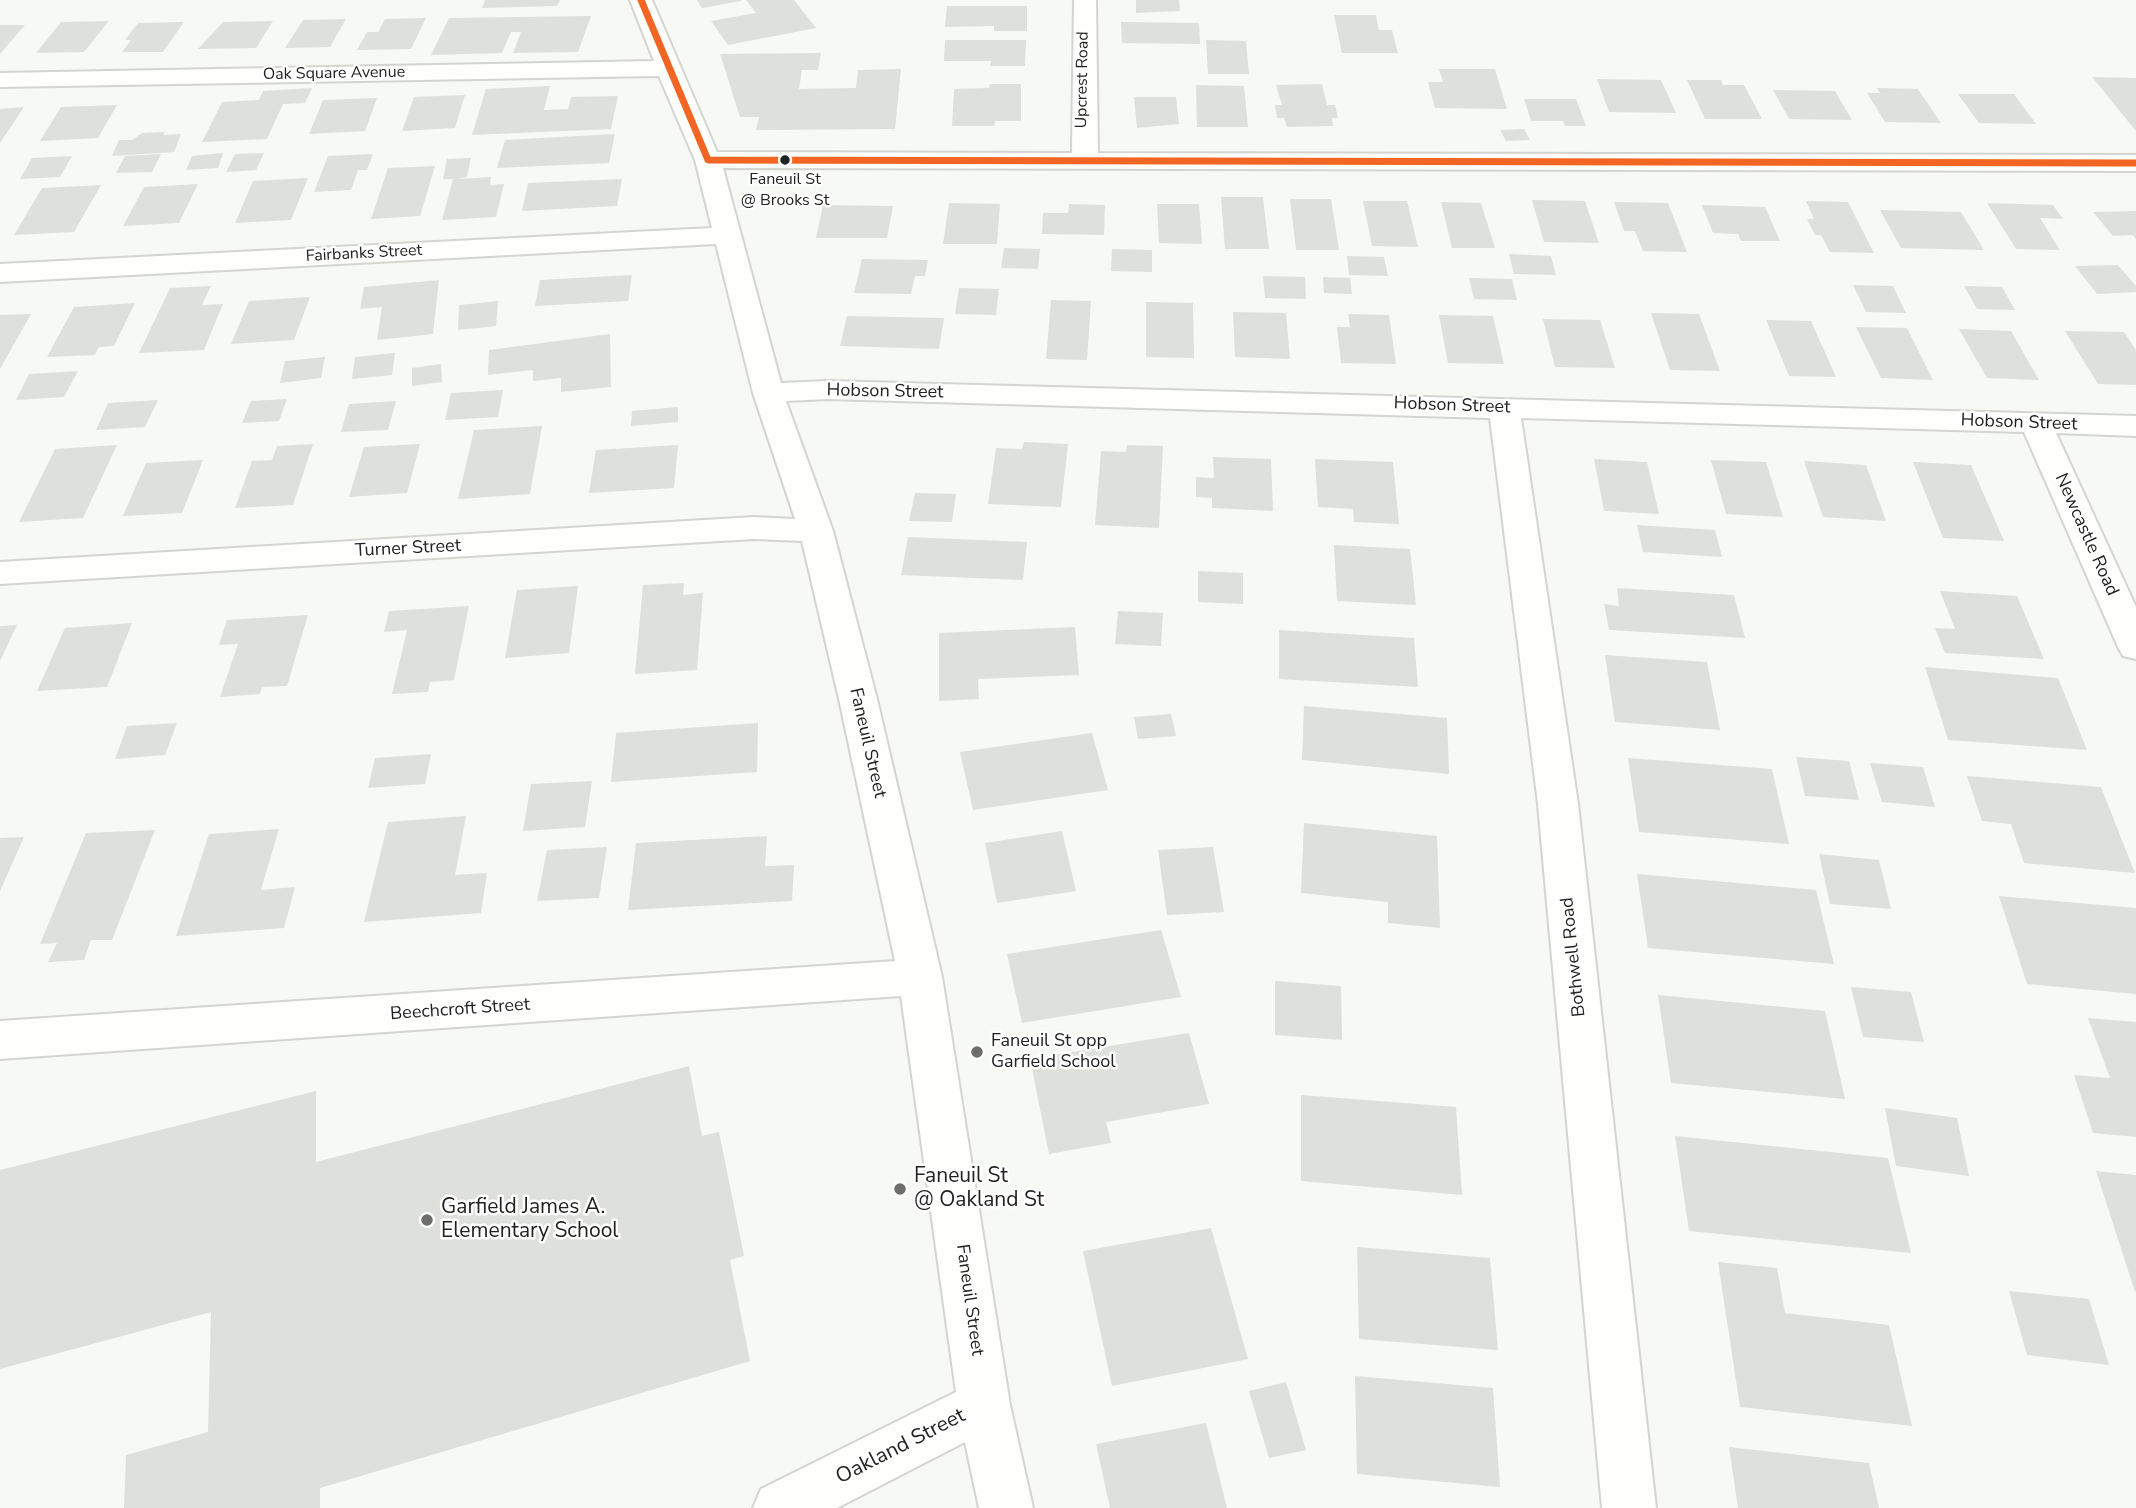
<!DOCTYPE html>
<style>
body{margin:0}
canvas{display:block;background:#f7f9f4}
</style>
<canvas width="2136" height="1508"></canvas>
<script>
const g = document.querySelector('canvas').getContext('2d');
g.lineJoin = 'round';
function fillPath(path, color) { g.fillStyle = color; g.fill(path, 'evenodd'); }
function stroke(path, color, width, dash) { g.strokeStyle = color; g.lineWidth = width; g.lineCap = dash ? 'butt' : 'round'; g.setLineDash(dash || []); g.stroke(path); }
function write(font, color, halo, rows, align = 'center') {
  g.font = font + ' "Nunito Sans",sans-serif'; g.lineWidth = 5; g.setLineDash([]); g.textBaseline = 'middle'; g.strokeStyle = halo; g.fillStyle = color; for (const [text, x, y, turn = 0] of rows) {
    g.save(); g.translate(x, y); g.rotate((+turn || 0) * Math.PI / 180); g.textAlign = isNaN(turn) ? turn : align; if (halo) g.strokeText(text, 0, 0); g.fillText(text, 0, 0); g.restore();
  }
}
const building = new Path2D(`
 M485 0H560L557 6 482 8Z
 M697 0H741V1L702 8Z
 M746 0H794L816 28 728 45 711 21 756 13Z
 M1136 0H1179L1180 11 1136 13Z
 M947 6H1027V31H994V26L945 27Z
 M1334 15H1376L1379 30H1392L1398 53H1342Z
 M591 16 578 52 513 53 521 32H511L502 53 431 55 449 18Z
 M426 18 411 49 357 50 367 32H378L385 19Z
 M346 19 330 47 285 48 303 20Z
 M109 21 84 52 36 53 61 22Z
 M273 21 256 48 198 49 223 22Z
 M184 22 163 52H122L131 40H125L138 23Z
 M1121 22 1199 23 1200 44 1122 43Z
 M0 25H25L0 54Z
 M945 40H1026L1025 66H990L991 61H944Z
 M1206 40 1246 41 1249 74H1208Z
 M821 53 818 70H802L799 89 856 88 858 70 901 69 895 129 756 130 759 117H740L720 54Z
 M1439 69H1495L1507 109 1435 108 1428 82H1443Z
 M2092 77 2136 78V131Z
 M1597 79 1661 80 1676 113 1609 112Z
 M1687 80H1721L1723 85H1744L1762 119H1705Z
 M990 84H1021V121H995L994 126H952L954 89 989 88Z
 M1322 84 1327 105H1335L1338 118H1332L1333 126 1287 127 1284 118H1277L1275 105H1282L1276 85Z
 M1196 85 1244 86 1248 127H1197Z
 M550 86 544 110 568 109 571 97 618 96 611 129 472 135 486 89Z
 M312 88 305 103 283 104 267 139 202 142 222 102 259 100 263 91Z
 M1877 88 1918 89 1941 123 1885 122 1867 93H1880Z
 M1773 90 1835 91 1852 120 1789 119Z
 M1958 94H2014L2036 124 1979 123Z
 M465 95 455 128 402 131 414 97Z
 M1134 97H1176L1179 124 1137 128Z
 M377 98 365 131 309 134 323 100Z
 M1524 99H1576L1586 126H1565L1563 121H1531Z
 M117 105 98 138 40 141 61 107Z
 M24 107 0 143V109Z
 M1524 129 1530 140 1506 141 1500 130Z
 M165 132 163 135 181 134 174 152 112 156 119 140H132L142 133Z
 M615 134 609 163 497 168 505 140Z
 M223 153 218 168 186 170 192 156Z
 M264 153 256 170 226 172 235 154Z
 M161 154 152 172 116 173 125 156Z
 M373 154 367 170H358L351 190 314 192 328 156Z
 M72 156 60 177 20 179 32 158Z
 M471 158 467 177 457 179 491 177 490 185 504 184 496 217 442 220 453 179H443L447 159Z
 M435 166 420 216 371 219 388 168Z
 M308 178 291 220 235 223 253 181Z
 M622 179 617 206 522 211 528 183Z
 M198 184 179 223 123 226 144 187Z
 M101 185 74 232 14 235 42 188Z
 M1221 197H1263L1269 249H1225Z
 M1290 199H1331L1339 250H1296Z
 M1532 200 1585 201 1599 243 1544 242Z
 M1363 201H1407L1418 247 1372 246Z
 M1806 201 1848 202 1874 253 1830 252 1821 235H1815L1807 219H1814Z
 M1441 202 1481 203 1495 248H1452Z
 M1614 202 1668 203 1687 252 1643 251 1635 231H1624Z
 M949 203 1000 204 997 244H943Z
 M1987 203 2053 205 2063 219 2040 218 2060 250 2016 249Z
 M1069 204 1105 205 1104 235 1042 234 1043 213H1068Z
 M1157 204H1199L1202 244 1159 243Z
 M823 205 893 206 887 238H816Z
 M1702 205 1765 207 1780 241H1741L1738 234 1713 233Z
 M1880 210 1961 212 1984 250 1901 248Z
 M2136 211V239L2133 235 2113 236 2093 212Z
 M1004 248 1040 249 1038 269 1001 268Z
 M1112 249 1152 250V272L1111 271Z
 M1509 254 1551 256 1556 275 1514 274Z
 M1347 256 1384 257 1388 276 1349 275Z
 M862 259 928 260 925 276H915L911 294 854 293Z
 M2118 265 2136 286V292L2097 294 2075 266Z
 M632 275 628 301 535 306 540 280Z
 M1263 276 1305 277 1306 299 1265 298Z
 M1323 277 1350 278 1352 294 1324 293Z
 M1469 278 1512 279 1517 300 1474 299Z
 M439 280 433 334 377 340 382 307 360 309 364 287Z
 M1853 285 1893 286 1906 313 1866 312Z
 M211 286 202 305 223 304 204 350 139 353 170 288Z
 M1964 286 2002 287 2015 310 1977 309Z
 M959 288 999 289 996 315 955 314Z
 M310 297 294 340 231 344 249 301Z
 M1051 300 1091 301 1087 360 1046 359Z
 M498 301 496 326 458 330 459 305Z
 M1146 302 1193 303 1194 358 1146 357Z
 M135 303 114 346 99 347 95 355 47 357 74 307Z
 M1233 312 1286 313 1290 359 1235 357Z
 M1651 313 1699 314 1720 371 1670 370Z
 M31 314 0 369V315Z
 M1348 314 1389 315 1396 364 1341 363 1337 327H1350Z
 M1439 315 1493 316 1504 364 1448 363Z
 M847 316 944 318 939 349 840 346Z
 M1543 319 1600 320 1615 368 1555 367Z
 M1766 320 1811 321 1836 377 1789 376Z
 M1856 327 1907 328 1933 380 1881 378Z
 M1959 329 2011 331 2039 380 1987 378Z
 M2065 331 2124 332 2136 350V385L2098 384Z
 M610 334 611 387 561 392V378L533 381V370L488 375 489 350Z
 M395 353 392 375 352 379 355 357Z
 M325 357 321 378 280 383 285 361Z
 M441 364 442 382 412 386V368Z
 M78 371 64 397 16 400 29 374Z
 M503 390 498 417 445 420 451 393Z
 M287 399 279 421 242 423 251 401Z
 M158 400 145 427 96 430 108 403Z
 M396 401 388 430 341 432 349 404Z
 M678 407V422L631 426 632 411Z
 M542 426 530 494 458 499 474 430Z
 M1024 442 1068 444 1061 507 988 504 996 448 1022 449Z
 M313 444 293 505 235 508 252 461 272 460 277 446Z
 M420 444 407 493 349 497 364 447Z
 M117 445 83 518 19 522 55 449Z
 M678 445 674 488 589 493 596 450Z
 M1127 445 1163 446 1159 528 1095 525 1101 451 1126 452Z
 M1213 457 1271 459 1273 511 1212 508V498L1196 497V477L1214 478Z
 M1315 459 1393 462 1399 524 1354 522 1353 509 1318 507Z
 M1594 459 1647 462 1659 514 1604 511Z
 M203 460 182 513 123 516 146 463Z
 M1711 460 1766 462 1783 517 1726 514Z
 M1804 461 1866 465 1886 521 1823 517Z
 M1913 462 1971 465 2004 541 1943 538Z
 M915 493 956 494 952 522 909 521Z
 M1637 525 1715 530 1722 557 1643 552Z
 M908 537 1027 542 1023 580 901 575Z
 M1334 545 1410 549 1416 605 1337 601Z
 M1198 571 1243 573V604L1198 602Z
 M684 583 683 595 703 593 697 670 635 674 643 585Z
 M578 586 569 653 505 658 517 590Z
 M1617 588 1734 595 1745 638 1609 630 1604 604 1619 606Z
 M1940 591 2017 596 2044 659 1945 653 1935 628 1955 629Z
 M469 606 454 680 430 682 428 692 392 694 407 630 384 632 389 611Z
 M1118 611 1163 613 1161 646 1115 644Z
 M308 615 287 686 262 687 260 694 220 697 238 644 219 645 227 620Z
 M132 623 107 687 37 691 65 628Z
 M17 625 0 661V626Z
 M1075 627 1079 675 978 679 979 699 939 701V633Z
 M1279 630 1414 638 1418 687 1279 679Z
 M1605 655 1707 662 1720 730 1615 722Z
 M1925 667 2058 678 2087 750 1948 740Z
 M1304 706 1447 718 1449 774 1302 760Z
 M1171 714 1176 736 1138 739 1134 717Z
 M177 723 165 755 115 759 127 726Z
 M758 723 757 772 611 782 616 733Z
 M1092 733 1108 790 973 810 960 752Z
 M431 754 425 784 368 788 375 758Z
 M1796 757 1849 761 1859 800 1805 796Z
 M1628 758 1772 769 1789 844 1639 832Z
 M1870 763 1923 767 1935 807 1882 802Z
 M1967 776 2101 787 2135 873 2024 863 2011 824 1982 821Z
 M592 781 585 827 523 831 531 784Z
 M466 816 455 875 487 873 481 913 364 922 388 822Z
 M1304 823 1437 836 1440 928 1388 923V902L1301 893Z
 M279 829 261 890 295 887 284 928 176 936 209 834Z
 M155 830 112 940H91L84 960 48 962 57 943 40 944 86 833Z
 M1062 831 1076 891 997 903 985 843Z
 M767 836 765 866 794 865 792 901 628 910 636 843Z
 M24 837 0 891V838Z
 M607 847 599 898 537 901 547 850Z
 M1213 847 1224 912 1167 915 1158 850Z
 M1819 854 1879 860 1891 909 1830 904Z
 M1637 874 1816 890 1834 964 1648 948Z
 M1999 896 2136 908V994L2027 984Z
 M1161 930 1181 997 1022 1023 1007 954Z
 M1275 981 1341 986 1342 1040 1275 1035Z
 M1851 987 1911 992 1924 1042 1863 1037Z
 M1658 995 1825 1011 1845 1099 1671 1083Z
 M2088 1018 2136 1022V1137L2093 1133 2074 1075 2110 1078Z
 M1189 1033 1209 1104 1106 1122 1111 1143 1049 1154 1030 1059Z
 M689 1066 702 1136 719 1132 744 1256 730 1260 750 1361 320 1488V1508H124L126 1455 208 1432 211 1312 0 1369V1170L316 1091V1162Z
 M1301 1095 1456 1107 1462 1195 1301 1181Z
 M1885 1108 1957 1118 1969 1176 1896 1166Z
 M1675 1136 1888 1158 1911 1253 1689 1231Z
 M2096 1171 2136 1175V1291L2135 1292Z
 M1211 1228 1248 1359 1112 1386 1083 1251Z
 M1357 1247 1490 1258 1498 1350 1359 1339Z
 M1718 1262 1777 1268 1785 1313 1889 1325 1912 1426 1740 1407Z
 M2009 1291 2089 1299 2109 1365 2027 1355Z
 M1355 1376 1493 1388 1500 1487 1357 1474Z
 M1286 1382 1306 1450 1269 1458 1249 1391Z
 M1206 1423 1227 1508H1110L1096 1444Z
 M1729 1447 1869 1463 1879 1508H1738Z`);
const minor = new Path2D(`
 M630 0H652L717 152 1072 153 1074 0H1096L1098 153 2136 155V171L723 168 781 383 828 381 2136 416V436L2056 433 2136 607V659L2123 656 2118 647 2024 432 1521 418 1578 804 1656 1508H1602L1538 804 1490 418 828 399 786 401 833 531 877 699 942 977 1010 1405 1033 1508H979L965 1442 837 1508H753L761 1489 956 1392 901 996 0 1059V1021L895 961 839 699 802 541 754 539 0 584V562L754 517 795 519 753 393 716 244 0 282V264L712 228 695 160 659 76 0 87V73L654 61Z`);
const bus1 = new Path2D(`
 M641 0 708 160 2136 163`);
const markers = [
 [785,160,6,"#222320"],
 [977,1052,7,"#6d6e6a"],
 [900,1189,7,"#6d6e6a"],
 [427,1220,7,"#6d6e6a"]
];
const farStreetnames = [
 ["Oak Square Avenue",334,74,-1],
 ["Upcrest Road",1083,80,-89],
 ["Fairbanks Street",364,254,-3]
];
const busNames = [
 ["Faneuil St",785,180],
 ["@ Brooks St",785,201]
];
const streetNames = [
 ["Hobson Street",885,392,1],
 ["Hobson Street",1452,406,2],
 ["Hobson Street",2019,423,2],
 ["Newcastle Road",2086,535,66],
 ["Turner Street",408,549,-3],
 ["Faneuil Street",867,743,77],
 ["Bothwell Road",1574,957,-96],
 ["Beechcroft Street",460,1010,-4],
 ["Faneuil Street",969,1300,82]
];
const poiNames = [
 ["Faneuil St opp",991,1042],
 ["Garfield School",991,1063]
];
const nearPoinames = [
 ["Faneuil St",914,1177],
 ["@ Oakland St",914,1201],
 ["Garfield James A.",441,1208],
 ["Elementary School",441,1232]
];
const nearStreetnames = [
 ["Oakland Street",901,1447,-27]
];
fillPath(building, '#dee0dc');
stroke(minor, '#d4d5d1', 4);
fillPath(minor, '#fefefd');
stroke(bus1, '#f26522', 7);
for (const [x, y, r, color] of markers) { const dot = new Path2D(); dot.arc(x, y, r, 0, 2 * Math.PI); g.fillStyle = color; g.fill(dot); stroke(dot, '#fff', 2.5); }
write('16px', '#222320', '#fff', farStreetnames);
write('16px', '#222320', '#fff', busNames);
write('18px', '#222320', '#fff', streetNames);
write('18px', '#222320', '#fff', poiNames, 'left');
write('21px', '#222320', '#fff', nearPoinames, 'left');
write('21px', '#222320', '#fff', nearStreetnames);
</script>
